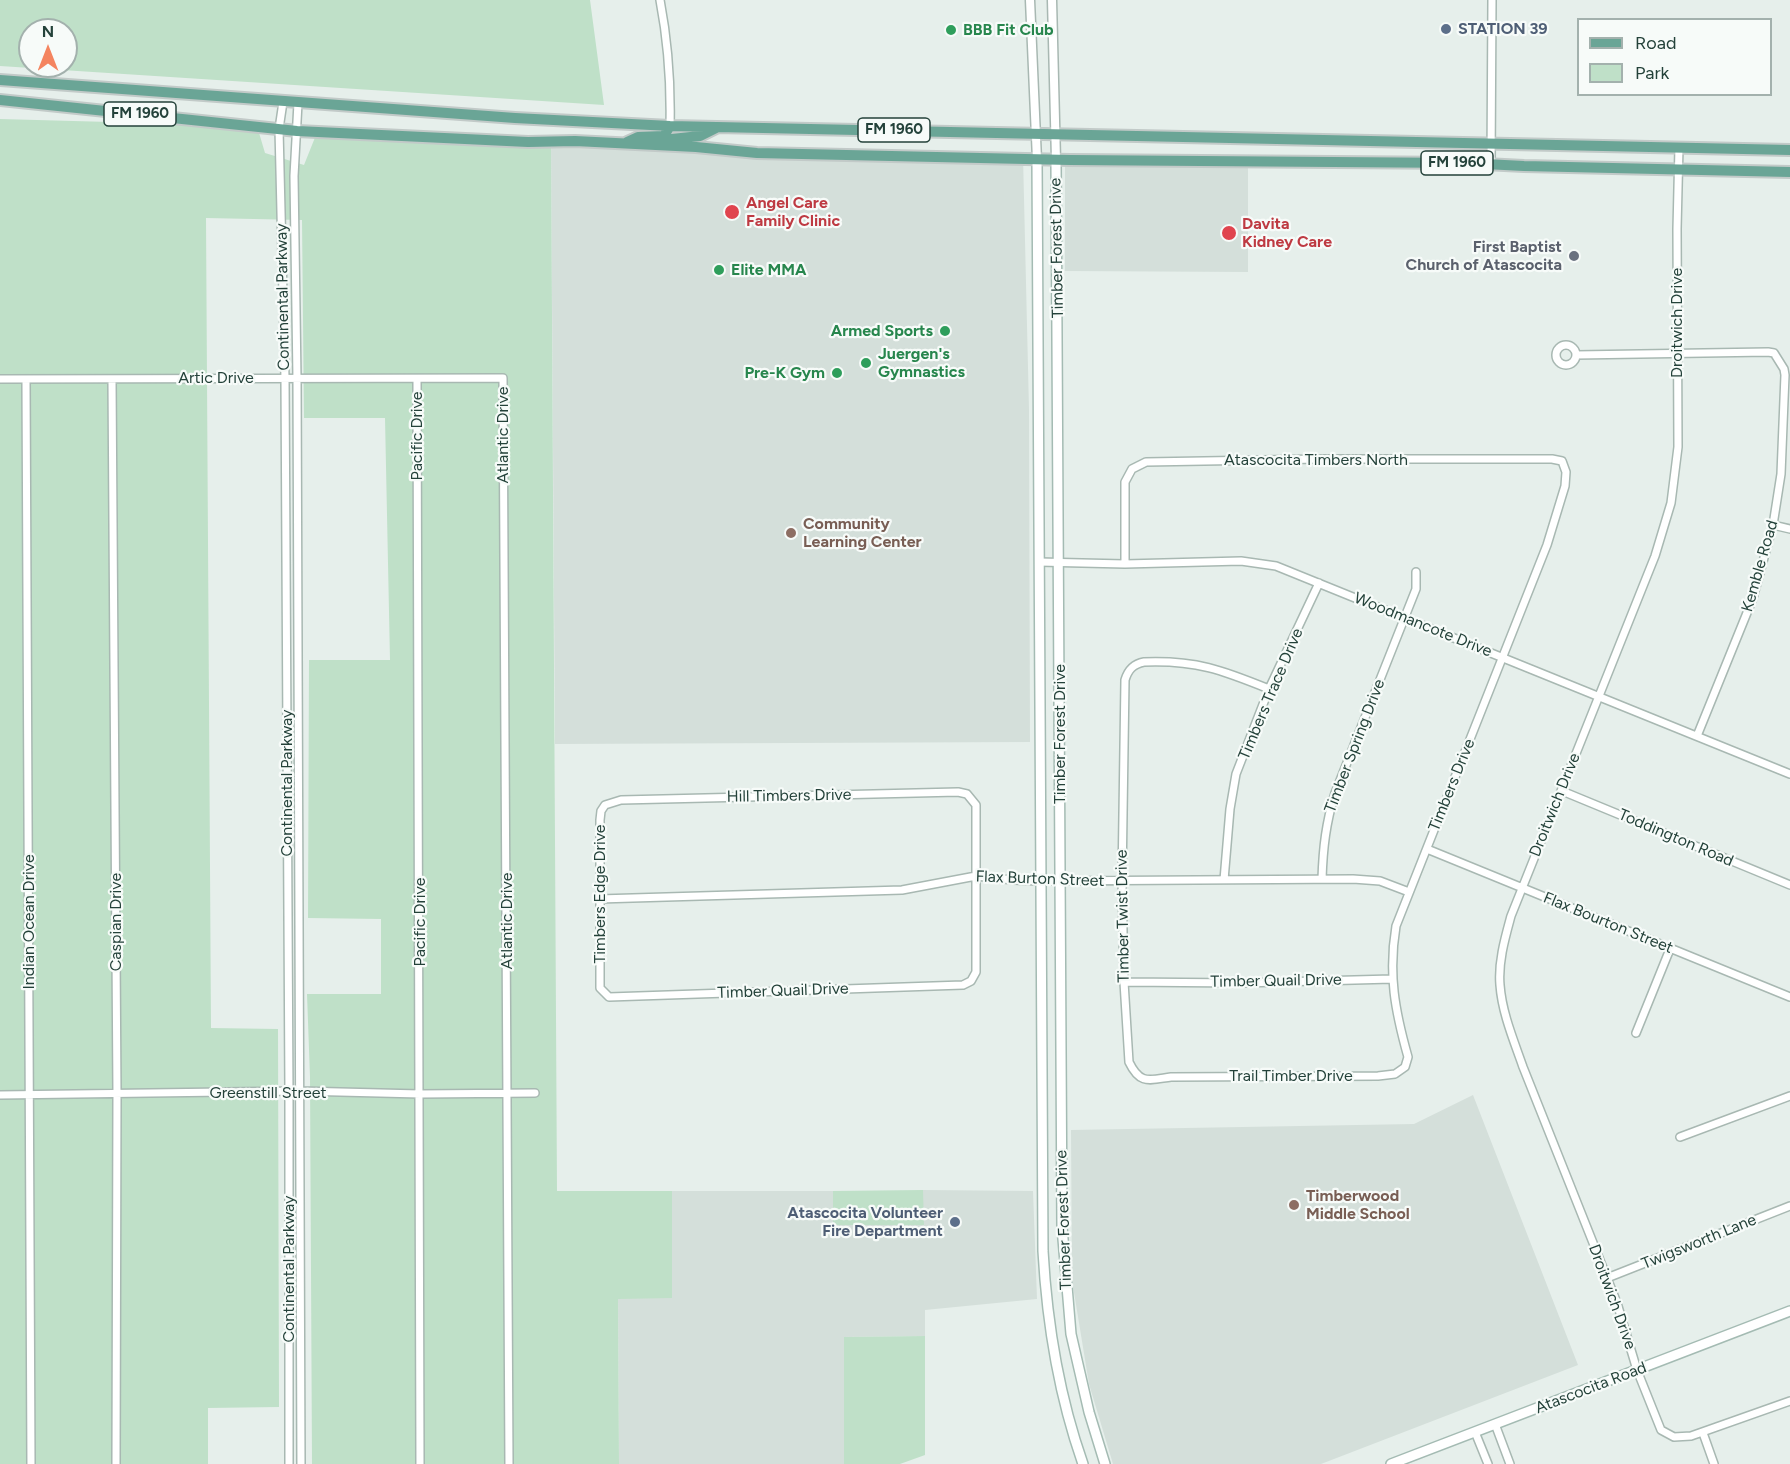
<!DOCTYPE html>
<style>
body{margin:0}
#map{position:relative;width:1790px;height:1464px;overflow:hidden;background:#e6efeb;font-family:Figtree,sans-serif}
canvas{display:block}
.legend{position:absolute;left:1577px;top:18px;width:195px;height:78px;box-sizing:border-box;background:#f7fbf9;border:2px solid #a3b1ad;margin:0;padding:8px 10px;list-style:none;font-size:18px;color:#24423a}
.legend li{display:flex;align-items:center;gap:12px;height:30px}
.legend b{width:30px;border:2px solid #a3b1ad}
.north{position:absolute;left:18px;top:18px;width:60px;height:60px;box-sizing:border-box;background:#f7fbf9;border:2px solid #a3b1ad;border-radius:50%;rotate:0deg;font-size:16px;font-weight:700;line-height:24px;text-align:center;color:#24423a}
.north::after{content:'';display:block;margin:auto;width:21px;height:27px;background:#f4845f;clip-path:polygon(50% 0,100% 100%,50% 72%,0 100%)}
</style>
<div id="map">
<canvas width="1790" height="1464"></canvas>
<ul class="legend">
<li><b style="height:8px;background:#6aa596"></b>Road</li>
<li><b style="height:16px;background:#bfe0c8"></b>Park</li>
</ul>
<div class="north">N</div>
</div>
<script>
const g = document.querySelector('canvas').getContext('2d');
g.lineJoin = 'round';
function fillPath(path, color) { g.fillStyle = color; g.fill(path, 'evenodd'); }
function stroke(path, color, width, dash) { g.strokeStyle = color; g.lineWidth = width; g.lineCap = dash ? 'butt' : 'round'; g.setLineDash(dash || []); g.stroke(path); }
function write(font, color, halo, rows, align = 'center') {
  g.font = font + ' Figtree,sans-serif'; g.lineWidth = 4.5; g.setLineDash([]); g.textBaseline = 'middle'; g.strokeStyle = halo; g.fillStyle = color; for (const [text, x, y, turn = 0] of rows) {
    g.save(); g.translate(x, y); g.rotate((+turn || 0) * Math.PI / 180); g.textAlign = isNaN(turn) ? turn : align; if (halo) g.strokeText(text, 0, 0); g.fillText(text, 0, 0); g.restore();
  }
}
const built = new Path2D(`
 M551 141 1023 156 1029 410 1030 742 555 744Z
 M1065 155H1248V272L1065 271Z
 M1473 1095 1578 1365 1321 1464H1113L1089 1384 1072 1280 1071 1130 1414 1124Z
 M923 1190 1033 1191 1037 1299 925 1310V1336L844 1337V1464H619L618 1298 672 1297V1191H833V1225H923Z`);
const green = new Path2D(`
 M0 0H590L604 105 0 66ZM30 30H66V66H30Z
 M0 119 257 126 265 153 304 165 316 135 551 141 557 1191H672V1298L618 1299 619 1464H312L310 1077 307 994H381V919L308 918 309 660H390L385 418H304L302 220 206 218 211 1028 278 1029 279 1407 208 1408V1464H0Z
 M923 1190 924 1225H833V1191Z
 M925 1336V1455L900 1464H844V1337Z`);
const minor = new Path2D(`
 M660 0C668 42 671 83 670 126
 M283 102 279 129 285 378 289 1093V1464
 M298 103 294 176 297 379 301 1464
 M1679 147 1677 229 1678 447 1671 503 1655 556 1511 916C1505 938 1498 962 1500 985 1502 1013 1514 1041 1523 1067L1617 1303 1637 1370 1661 1430 1674 1437 1691 1436 1790 1401
 M1491 165 1492 0
 M1556 355a10 10 0 1 1 20 0a10 10 0 1 1-20 0Z
 M1576 355 1768 352 1774 353 1784 369 1785 375 1781 474 1773 525 1753 598 1697 736
 M0 379 503 378 509 1464
 M26 380 31 1464
 M112 380 117 1093 116 1464
 M417 380 420 1464
 M1773 525 1790 529
 M1039 562 1125 564 1241 561 1276 566 1790 774
 M1125 564V482L1132 469 1146 462 1320 459H1552L1562 461 1566 472 1565 486 1547 545 1396 926C1388 974 1395 1011 1408 1057L1405 1067 1395 1074 1378 1076 1171 1077C1149 1080 1140 1085 1129 1062L1124 982 1122 881 1125 680C1128 670 1133 664 1144 662 1196 660 1222 670 1269 689
 M1562 791 1790 885
 M958 792 967 794 976 805V972L971 981 963 985 609 997 600 988V820L601 811 605 805 621 800Z
 M1427 849 1790 997
 M1322 879C1323 847 1326 823 1335 793L1416 589V572
 M1224 880 1230 809 1236 774 1269 689 1319 583
 M599 899 902 890 976 876 1013 880 1040 881 1353 879 1380 881 1409 892
 M1124 982 1242 983 1392 979
 M1636 1033 1670 949
 M0 1095 300 1091 420 1094 535 1093
 M1680 1137 1790 1096
 M1607 1278 1790 1206
 M1495 1424 1510 1464
 M1475 1432 1488 1464
 M1703 1433 1714 1464`);
const tertiary = new Path2D(`
 M1030 0 1037 160
 M1052 0 1056 160`);
const secondary = new Path2D(`
 M1037 160 1043 1251C1047 1323 1059 1396 1083 1464
 M1056 160 1062 1227 1071 1334 1089 1412 1105 1464
 M1391 1464 1790 1311`);
const primary = new Path2D(`
 M0 80 515 118 670 126 1790 150
 M0 100 297 131 528 142 575 141 696 147 757 153 1070 160 1465 163 1524 166 1790 172
 M627 142 638 137 664 136 670 126
 M664 145 672 139 700 136 716 128`);
const markers = [
 [1446,29,6,"#5c6f8a"],
 [951,30,6,"#2e9e5b"],
 [732,212,8,"#e0444e"],
 [1229,233,8,"#e0444e"],
 [1574,256,6,"#6b7280"],
 [719,270,6,"#2e9e5b"],
 [945,331,6,"#2e9e5b"],
 [866,363,6,"#2e9e5b"],
 [837,373,6,"#2e9e5b"],
 [791,533,6,"#8d6e63"],
 [1294,1205,6,"#8d6e63"],
 [955,1222,6,"#5c6f8a"]
];
const shields = [
 [140,114,72],
 [894,130,72],
 [1457,163,72]
];
const shieldNames = [
 ["FM 1960",140,114],
 ["FM 1960",894,130],
 ["FM 1960",1457,163]
];
const serviceNames = [
 ["STATION 39",1458,29],
 ["Atascocita Volunteer",943,1213,"right"],
 ["Fire Department",943,1231,"right"]
];
const leisureNames = [
 ["BBB Fit Club",963,30],
 ["Elite MMA",731,270],
 ["Armed Sports",933,331,"right"],
 ["Juergen's",878,354],
 ["Gymnastics",878,372],
 ["Pre-K Gym",825,373,"right"]
];
const healthNames = [
 ["Angel Care",746,203],
 ["Family Clinic",746,221],
 ["Davita",1242,224],
 ["Kidney Care",1242,242]
];
const worshipNames = [
 ["First Baptist",1562,247],
 ["Church of Atascocita",1562,265]
];
const streetNames = [
 ["Timber Forest Drive",1057,248,-91],
 ["Continental Parkway",283,297,-91],
 ["Droitwich Drive",1677,323,-90],
 ["Artic Drive",216,378],
 ["Atlantic Drive",503,435,-90],
 ["Pacific Drive",417,436,-90],
 ["Atascocita Timbers North",1316,460],
 ["Kemble Road",1760,566,-74],
 ["Woodmancote Drive",1423,625,22],
 ["Timbers Trace Drive",1271,694,-67],
 ["Timber Forest Drive",1060,734,-90],
 ["Timber Spring Drive",1355,746,-69],
 ["Continental Parkway",287,783,-90],
 ["Timbers Drive",1452,785,-68],
 ["Hill Timbers Drive",789,796,-1],
 ["Droitwich Drive",1555,805,-68],
 ["Toddington Road",1676,838,23],
 ["Flax Burton Street",1040,879,2],
 ["Timbers Edge Drive",600,894,-90],
 ["Timber Twist Drive",1123,916,-91],
 ["Atlantic Drive",507,921,-90],
 ["Indian Ocean Drive",29,922,-90],
 ["Caspian Drive",116,922,-90],
 ["Pacific Drive",420,922,-90],
 ["Flax Bourton Street",1608,923,22],
 ["Timber Quail Drive",1276,981,-1],
 ["Timber Quail Drive",783,991,-2],
 ["Trail Timber Drive",1291,1076],
 ["Greenstill Street",268,1093],
 ["Timber Forest Drive",1064,1220,-92],
 ["Twigsworth Lane",1699,1242,-22],
 ["Continental Parkway",289,1269,-90],
 ["Droitwich Drive",1612,1297,70],
 ["Atascocita Road",1591,1388,-21]
];
const educationNames = [
 ["Community",803,524],
 ["Learning Center",803,542],
 ["Timberwood",1306,1196],
 ["Middle School",1306,1214]
];
fillPath(built, '#d4dfda');
fillPath(green, '#bfe0c8');
stroke(minor, '#a8b8b2', 10);
stroke(tertiary, '#a8b8b2', 11);
stroke(secondary, '#a4bbb3', 12);
stroke(primary, '#c2cac8', 14);
stroke(minor, '#fff', 7);
stroke(tertiary, '#fff', 8);
stroke(secondary, '#fff', 9);
stroke(primary, '#6aa596', 10);
for (const [x, y, r, color] of markers) { const dot = new Path2D(); dot.arc(x, y, r, 0, 2 * Math.PI); g.fillStyle = color; g.fill(dot); stroke(dot, '#f7fbf9', 2); }
for (const [x, y, w] of shields) { const box = new Path2D(); box.roundRect(x - w / 2, y - 12, w, 24, 4.5); g.fillStyle = '#f7fbf9'; g.fill(box); stroke(box, '#24423a', 1.5); }
write('bold 15px', '#24423a', null, shieldNames);
write('bold 16px', '#4e5e75', '#f7fbf9', serviceNames, 'left');
write('bold 16px', '#27864d', '#f7fbf9', leisureNames, 'left');
write('bold 16px', '#be3a42', '#f7fbf9', healthNames, 'left');
write('bold 16px', '#5b616d', '#f7fbf9', worshipNames, 'right');
write('16px', '#24423a', '#f7fbf9', streetNames);
write('bold 16px', '#785e54', '#f7fbf9', educationNames, 'left');
</script>
